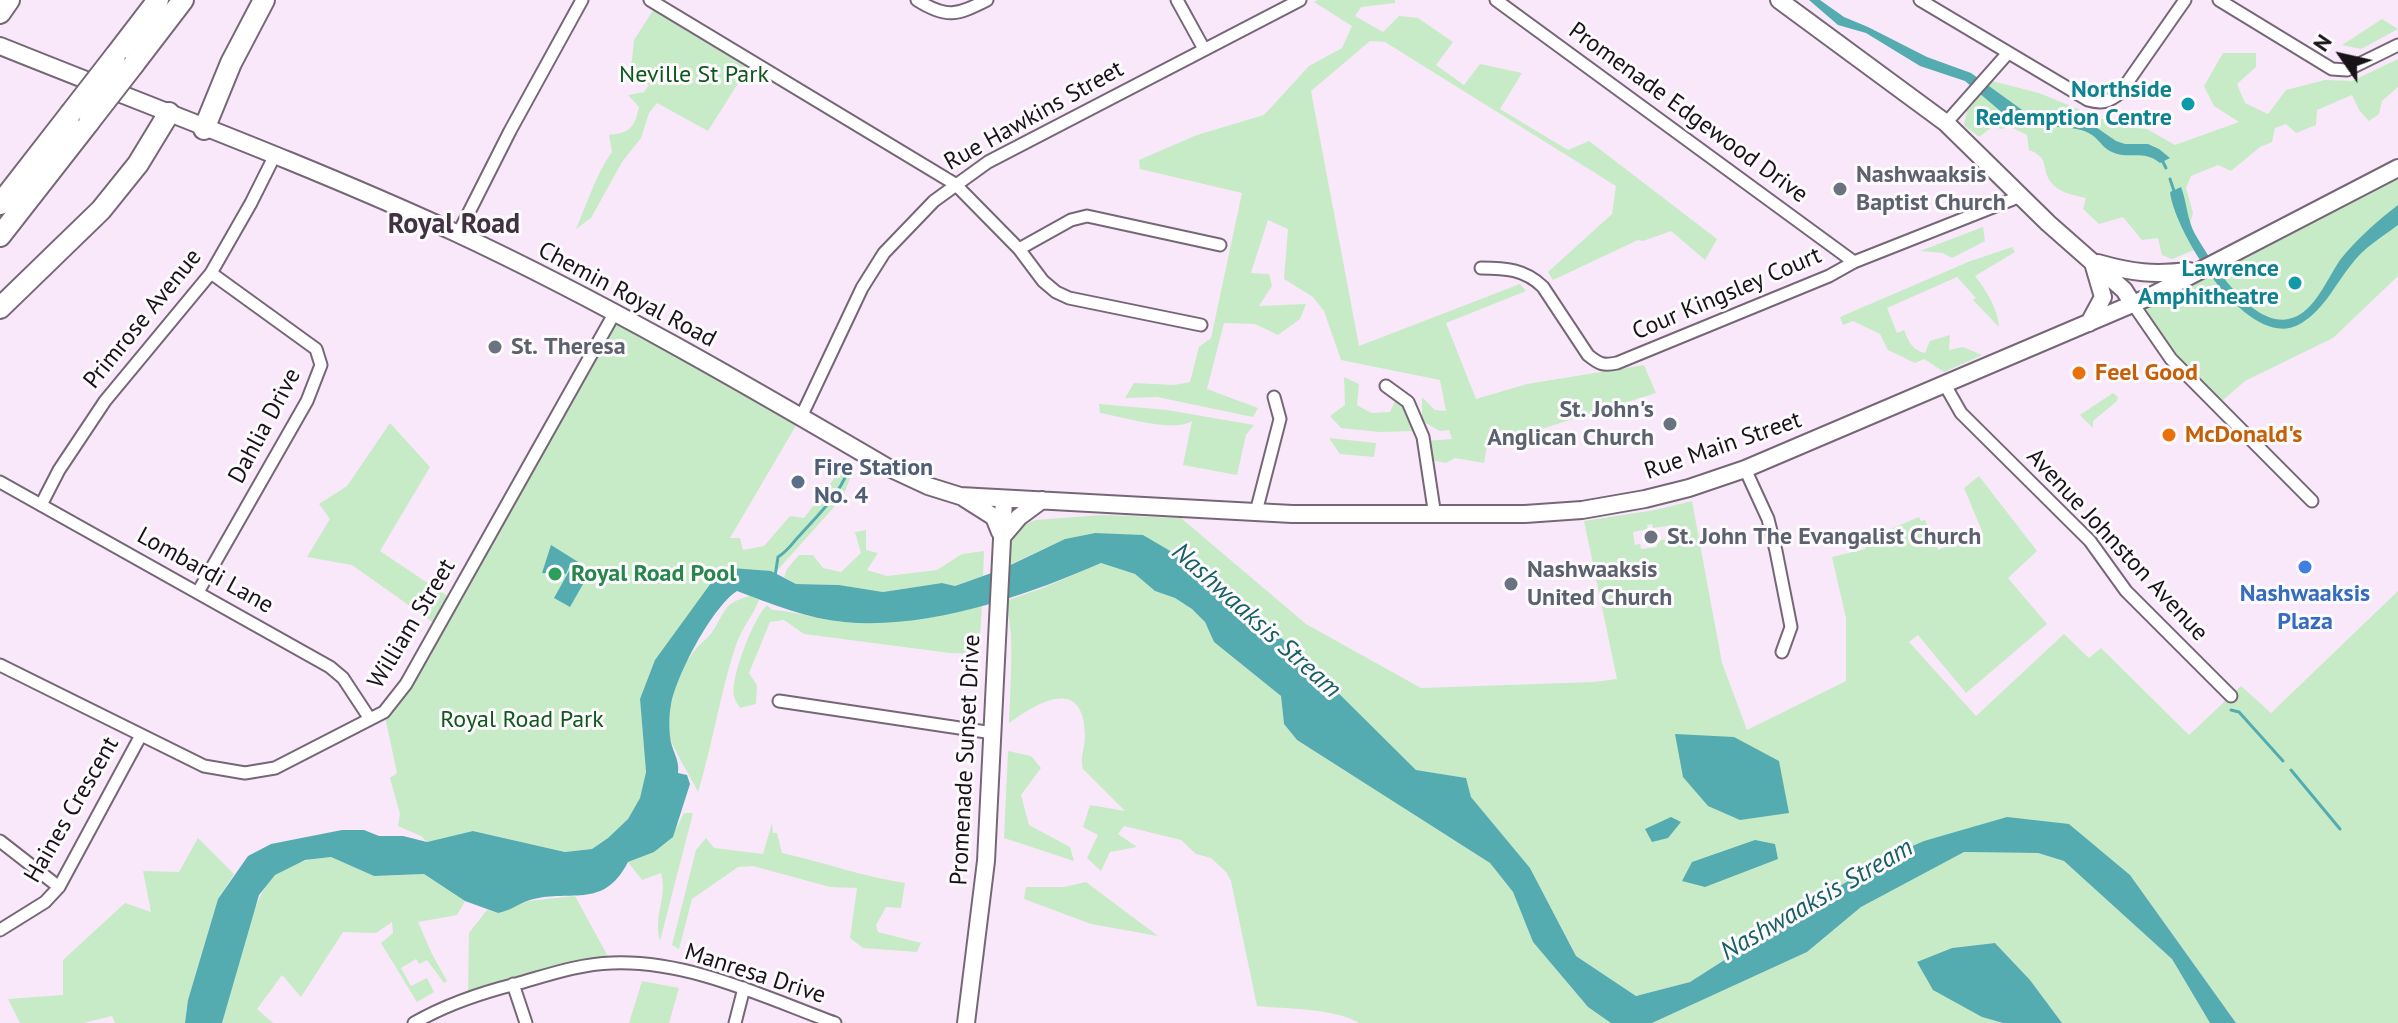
<!DOCTYPE html>
<style>
body{margin:0}
#map{position:relative;width:2398px;height:1023px;overflow:hidden;background:#f9e8f9;font-family:"PT Sans",sans-serif}
canvas{display:block}
.north{position:absolute;left:2302px;top:16px;width:80px;height:80px;-webkit-text-stroke:6px #fdfafd;paint-order:stroke;rotate:304deg;font-size:22px;font-weight:700;line-height:32px;text-align:center;color:#191319}
.north::after{content:'';display:block;margin:auto;width:28px;height:36px;background:#191319;clip-path:polygon(50% 0,100% 100%,50% 72%,0 100%)}
</style>
<div id="map">
<canvas width="2398" height="1023"></canvas>
<div class="north">N</div>
</div>
<script>
const g = document.querySelector('canvas').getContext('2d');
g.lineJoin = 'round';
function fillPath(path, color) { g.fillStyle = color; g.fill(path, 'evenodd'); }
function stroke(path, color, width, dash) { g.strokeStyle = color; g.lineWidth = width; g.lineCap = dash ? 'butt' : 'round'; g.setLineDash(dash || []); g.stroke(path); }
function write(font, color, halo, rows, align = 'center') {
  g.font = font + ' "PT Sans",sans-serif'; g.lineWidth = 6; g.setLineDash([]); g.textBaseline = 'middle'; g.strokeStyle = halo; g.fillStyle = color; for (const [text, x, y, turn = 0] of rows) {
    g.save(); g.translate(x, y); g.rotate((+turn || 0) * Math.PI / 180); g.textAlign = isNaN(turn) ? turn : align; if (halo) g.strokeText(text, 0, 0); g.fillText(text, 0, 0); g.restore();
  }
}
const green = new Path2D(`
 M1318 0H1395V3L1361 7 1355 16 1383 32 1399 16 1418 18 1453 42 1436 65 1464 85 1480 64 1522 73 1500 109 1568 150 1589 141 1717 239 1705 260 1671 231 1643 241 1638 240 1553 280 1548 272 1612 214 1616 186 1385 42 1370 41 1311 91 1359 346 1520 284 1526 291 1446 323 1476 399 1527 384 1644 365 1656 393 1487 446 1484 463 1455 458 1446 463 1430 460 1426 441 1452 439 1449 430 1440 431 1422 421V397L1435 410 1446 411 1440 380 1341 360 1324 311 1313 297 1284 279 1288 229 1268 220 1251 273 1269 274 1272 286 1259 306 1306 304 1300 319 1278 335 1255 324 1224 323 1207 389 1258 408 1253 417 1157 397 1125 398 1134 383 1174 385 1190 382 1199 347 1211 338 1242 193 1140 169 1139 160 1197 135 1264 115 1309 66 1342 48 1352 26 1314 2Z
 M657 4 752 61 708 131 657 103 649 113 641 138 622 162 591 218 576 229C587 204 597 172 612 152L609 135C630 133 635 127 639 107L628 95 644 92 649 85 627 75 632 60 634 40Z
 M2382 19 2398 29 2361 49 2342 45Z
 M2223 53H2256V67L2237 84 2245 103 2268 114 2286 90 2325 80 2352 81 2398 59V87L2382 101 2379 114 2369 121 2359 110 2352 95 2317 110 2316 125 2296 133 2286 124 2275 128 2272 142 2260 147 2231 171 2218 165 2191 176 2186 188 2193 213 2188 231 2199 248 2172 259 2162 255 2158 238 2142 240 2123 217 2099 224 2083 209 2086 198C2073 195 2058 193 2050 181 2041 167 2050 158 2029 150L2027 135 2009 126 2002 129 1992 127 1979 137 1964 125 1967 111 1992 81 2039 93 2122 127 2147 129 2175 145 2239 122 2214 106 2204 86Z
 M2398 168V276L2333 338 2245 381 2217 405 2171 359 2133 304Z
 M1983 227 1985 241 1952 258 1943 253 1920 251Z
 M2012 247 2015 252 1975 276C1986 290 1998 309 1999 327L1973 300 1976 298 1957 277 1887 308 1897 333 1904 330C1909 342 1912 350 1925 353L1930 341 1950 335 1949 350 1963 347 1982 355 1944 372 1924 359 1915 363 1888 350 1880 334 1853 321 1843 325 1840 317 1968 262Z
 M614 314 801 417 730 538H740L743 550 764 546 790 516 804 518 846 463 853 470 843 497 775 573 731 568 719 572 640 699 646 772 640 798 628 819 608 838 592 849 565 852 474 831 427 842 421 836 398 826 400 814 390 778 397 773 384 712 438 626 352 565 307 557 330 519 319 504 347 486 390 423 430 467 380 551 453 600Z
 M1344 377 1359 384 1357 405 1371 413 1390 412 1395 401 1407 409 1415 431 1379 432 1341 428 1330 416 1345 405Z
 M2113 393 2118 397 2117 401 2093 421V428L2080 415Z
 M1099 404 1167 410 1254 425 1246 435 1237 475 1183 465 1192 421C1173 433 1124 417 1100 413Z
 M1329 438 1376 443 1374 457 1340 454Z
 M1979 476 2037 551 2008 578 2047 624 1966 693 1918 635 1909 642 1976 716 2064 634 2089 658 2101 648 2189 735 2241 686 2271 713 2398 591V1023H2236L2130 875 2069 824 1924 841 1884 858 1690 982 1636 996 1576 956 1530 868 1471 797 1465 778 1416 770 1295 650 1206 572 1175 552 1118 535 1095 533 1065 539 1009 565 1010 540 1015 530 1035 520 1102 515 1181 518 1306 624 1421 688 1594 682 1617 679 1584 521 1655 510 1692 501 1722 663 1747 730 1846 681V618L1832 557 1865 549 1867 539 1919 517 1921 521 1925 520 1938 550 1982 531 1964 488ZM1652 524 1653 528 1675 525 1677 534 1668 536V539L1656 541 1657 547 1641 549 1640 544 1635 545 1633 532 1648 529 1647 525Z
 M866 530V550L878 553 867 570 887 576 937 570 962 554 984 551 983 576 955 586 942 583 883 592 839 585 796 584 784 577 787 569 799 555H813L823 568 841 572 861 553 855 532Z
 M1101 563 1135 574 1155 591 1175 598 1192 609 1205 622 1214 642 1281 696 1284 724 1297 740 1490 863 1513 892 1533 942 1588 1007 1614 1023H1359C1334 1008 1286 1009 1257 1006L1231 881 1226 872 1211 858 1196 854 1181 840 1124 826 1118 834 1137 847 1110 852 1101 871 1087 858 1098 835 1083 827 1090 805 1125 811 1083 769C1080 758 1084 750 1085 738 1085 676 1041 700 1009 723 1010 695 1012 666 1011 638 1011 625 1007 613 1008 600L1043 588Z
 M750 596 759 600C753 616 741 629 736 645 720 693 713 743 698 792 693 781 671 745 670 737 665 709 677 672 695 650 700 643 708 639 712 632 726 612 722 603 750 596Z
 M767 605 772 610C797 611 821 621 846 622 891 625 938 616 982 605L979 654 950 653 804 634 784 620 770 622 749 673 757 685 756 704 740 708C738 704 735 701 734 696 730 678 754 617 767 605Z
 M1008 751 1031 756 1041 768 1021 795 1029 825 1070 847 1074 861 1004 838Z
 M684 813H693L660 941C653 913 668 898 661 873L642 880 628 862C660 849 669 845 684 813Z
 M772 823 773 833H777L782 853C824 862 863 877 905 883L901 908 886 907 876 925 878 932 921 943 917 952 863 948 850 938 857 888 830 887 753 866 738 867 692 899 679 949 672 945 696 850 706 838 714 848 763 854Z
 M198 838 234 874 218 899 188 1000 185 1023H115L112 1016 83 1023H20L8 999 63 995V960L125 903 151 912 143 871 179 872Z
 M1963 852 2038 853 2064 861 2172 959 2210 1023H2062L2030 980 1995 943 1952 948 1917 963 1982 1017 2003 1023H1652L1807 952 1861 907Z
 M331 857 374 876 424 874 465 901 457 915 418 922 432 954 447 981 444 983 427 960 419 964 416 959 401 968 411 986 427 978 434 992 417 1002 381 943 393 933 392 922 376 933 343 932 301 997 282 975 257 1009 273 1023H222C232 989 250 899 273 877 288 862 311 859 331 857Z
 M1086 882 1158 936 1091 924 1024 899 1026 887H1064Z
 M575 896 611 962 468 997 469 933 487 910 498 913 528 901Z
 M642 981 679 988 669 1023H629Z`);
const water = new Path2D(`
 M1809 0H1820L1844 17 1868 27 1927 57 1971 73 2025 112 2036 116 2073 118 2087 121 2116 141 2125 144H2148L2159 149 2170 158 2160 163C2143 149 2128 160 2112 152 2100 147 2099 135 2081 130 2059 124 2034 129 2012 121L1965 81 1920 66 1866 33 1838 25Z
 M2181 187C2187 202 2187 220 2195 234 2214 266 2266 353 2310 306 2322 293 2330 275 2340 260 2355 241 2378 220 2398 205V225C2382 237 2363 248 2351 265 2334 286 2323 312 2298 325 2247 351 2174 231 2170 192Z
 M1095 533 1143 535 1206 572 1295 650 1416 770 1466 778 1471 797 1530 868 1576 956 1636 996 1690 982 1884 858 1924 841 2007 817 2069 824 2130 875 2236 1023H2210L2172 959 2064 861 2038 853 1964 852 1861 907 1807 952 1652 1023H1611L1588 1007 1533 942 1513 892 1490 863 1297 740 1284 724 1281 696 1214 642 1205 622 1192 609 1175 598 1155 591 1135 574 1101 563C1026 596 927 630 844 622 808 619 772 604 737 591 712 607 676 676 671 705 669 714 669 727 670 736 671 750 680 759 678 773L687 775 690 784 673 837 654 852 628 862C602 912 569 887 527 901 517 905 509 911 498 913L465 901 424 874 374 876 331 857 305 860 275 875 259 895 222 1023H185L188 1000 218 899 248 856 271 844 342 830H364L379 836H403L427 842 473 831 565 852 592 849 608 838 628 819 640 798 646 772 640 699 655 660 719 572 731 568 771 571 796 584 839 585 883 592 942 583 955 586 1000 570 1065 539Z
 M551 545 591 570 570 607 554 598 573 564 571 563 566 574 542 573Z
 M1675 734 1734 737 1779 761 1789 813 1740 820 1708 806 1683 777Z
 M1671 817 1681 822 1668 838 1652 842 1645 829Z
 M1755 840 1775 844 1778 859 1705 887 1682 881 1692 862Z
 M1995 943 2030 980 2062 1023H2003L1982 1017 1933 990 1917 962 1952 948Z`);
const stream = new Path2D(`
 M2162 160 2166 168
 M2170 179 2174 191
 M775 576 778 557C789 550 792 543 801 534 819 514 838 496 848 471
 M2231 710 2239 712 2283 761
 M2291 770 2340 829`);
const street = new Path2D(`
 M650 0 955 184 1019 249 1043 281 1056 292 1069 298 1201 325
 M917 0C947 19 957 15 987 0
 M1177 0 1204 49
 M1496 0 1854 262
 M1920 0 2088 100C2102 104 2109 102 2120 93L2185 0
 M2219 0 2332 69 2347 70 2398 45
 M1946 123 2008 53
 M458 234 510 131 582 0
 M1019 249 1071 220 1087 216 1220 245
 M1481 268C1505 268 1525 269 1543 287L1588 355C1599 364 1603 366 1617 363L1829 276 1854 262 2021 196
 M2133 304 2171 359 2312 501
 M1945 385 1961 413 2090 541 2126 591 2231 696
 M1386 386 1408 402 1423 437 1435 516
 M801 417 862 288 884 253 934 201 988 162 1300 0
 M1745 469 1768 519 1776 551 1791 627 1782 652
 M0 482 330 667 343 678 370 719
 M41 505 59 470 105 401 211 273 251 203 274 157
 M1256 512 1280 419 1274 397
 M198 592 307 401 321 365 316 349 211 273
 M0 665 204 766 245 773 275 768 384 712 406 684 614 314
 M779 701 993 733
 M0 841 59 887
 M0 930 45 902 59 887 140 737
 M513 984 526 1023
 M414 1023C447 1004 480 993 516 984 548 975 579 964 612 963 689 960 764 997 835 1023
 M735 1023 744 988`);
const secondary = new Path2D(`
 M1779 0 1946 123 2048 223 2124 290 2133 304
 M0 46C152 107 306 164 454 232 602 301 745 384 885 466L928 486 960 496 1292 514H1525L1582 510 1645 499 1689 488 1745 469 2149 297 2398 168
 M2098 263C2133 273 2153 275 2189 271
 M2089 323 2103 297 2093 263
 M964 498 994 517 1000 532
 M1002 537 1019 517 1042 500
 M966 1023 986 861 1004 499`);
const highway = new Path2D(`
 M0 13 9 0
 M115 56 158 0
 M134 64 183 0
 M204 129 231 63 264 0
 M0 204 70 114
 M0 236 89 122
 M0 308 101 210 138 164 169 113`);
const highwayBridge = new Path2D(`
 M70 114 115 56
 M89 122 134 64`);
const markers = [
 [2188,104,8,"#0f9aa8"],
 [1840,189,8,"#6b7280"],
 [2295,283,8,"#0f9aa8"],
 [495,347,8,"#6b7280"],
 [2079,373,8,"#e8710a"],
 [1670,424,8,"#6b7280"],
 [2169,435,8,"#e8710a"],
 [798,482,8,"#5c6f8a"],
 [1651,537,8,"#6b7280"],
 [2305,567,8,"#3f7fe0"],
 [555,574,8,"#2e9e5b"],
 [1511,584,8,"#6b7280"]
];
const parkNames = [
 ["Neville St Park",694,75],
 ["Royal Road Park",522,720]
];
const cultureNames = [
 ["Northside",2172,90],
 ["Redemption Centre",2172,118],
 ["Lawrence",2279,269],
 ["Amphitheatre",2279,297]
];
const streetNames = [
 ["Promenade Edgewood Drive",1688,113,36],
 ["Rue Hawkins Street",1034,116,-29],
 ["Cour Kingsley Court",1727,294,-23],
 ["Chemin Royal Road",627,295,28],
 ["Primrose Avenue",143,319,-51],
 ["Dahlia Drive",265,426,-62],
 ["Rue Main Street",1723,446,-19],
 ["Avenue Johnston Avenue",2117,545,47],
 ["Lombardi Lane",205,571,29],
 ["William Street",412,624,-59],
 ["Promenade Sunset Drive",966,760,-87],
 ["Haines Crescent",72,810,-60],
 ["Manresa Drive",755,974,18]
];
const worshipNames = [
 ["Nashwaaksis",1856,175],
 ["Baptist Church",1856,203],
 ["St. Theresa",511,347],
 ["St. John's",1654,410,"right"],
 ["Anglican Church",1654,438,"right"],
 ["St. John The Evangalist Church",1667,537],
 ["Nashwaaksis",1527,570],
 ["United Church",1527,598]
];
const foodNames = [
 ["Feel Good",2095,373],
 ["McDonald's",2185,435]
];
const serviceNames = [
 ["Fire Station",814,468],
 ["No. 4",814,496]
];
const leisureNames = [
 ["Royal Road Pool",571,574]
];
const shopNames = [
 ["Nashwaaksis",2305,594],
 ["Plaza",2305,622]
];
const waterNames = [
 ["Nashwaaksis Stream",1256,621,42],
 ["Nashwaaksis Stream",1817,900,-30]
];
const quarterNames = [
 ["Royal Road",454,225]
];
fillPath(green, '#c7ebc7');
fillPath(water, '#54acb1');
stroke(stream, '#54acb1', 3);
stroke(street, '#766777', 15);
stroke(secondary, '#766777', 20);
stroke(highway, '#766777', 24);
stroke(street, '#fff', 11);
stroke(secondary, '#fff', 16);
stroke(highway, '#fff', 20);
stroke(highwayBridge, '#766777', 24, []);
stroke(highwayBridge, '#fff', 20);
for (const [x, y, r, color] of markers) { const dot = new Path2D(); dot.arc(x, y, r, 0, 2 * Math.PI); g.fillStyle = color; g.fill(dot); stroke(dot, '#fdfafd', 3); }
write('24px', '#0f571b', '#fdfafd', parkNames);
write('bold 24px', '#0d838f', '#fdfafd', cultureNames, 'right');
write('24px', '#191319', '#fdfafd', streetNames);
write('bold 24px', '#5b616d', '#fdfafd', worshipNames, 'left');
write('bold 24px', '#c56008', '#fdfafd', foodNames, 'left');
write('bold 24px', '#4e5e75', '#fdfafd', serviceNames, 'left');
write('bold 24px', '#27864d', '#fdfafd', leisureNames, 'left');
write('bold 24px', '#366cbe', '#fdfafd', shopNames);
write('italic 26px', '#166064', '#fdfafd', waterNames);
write('bold 28px', '#403341', '#fdfafd', quarterNames);
</script>
